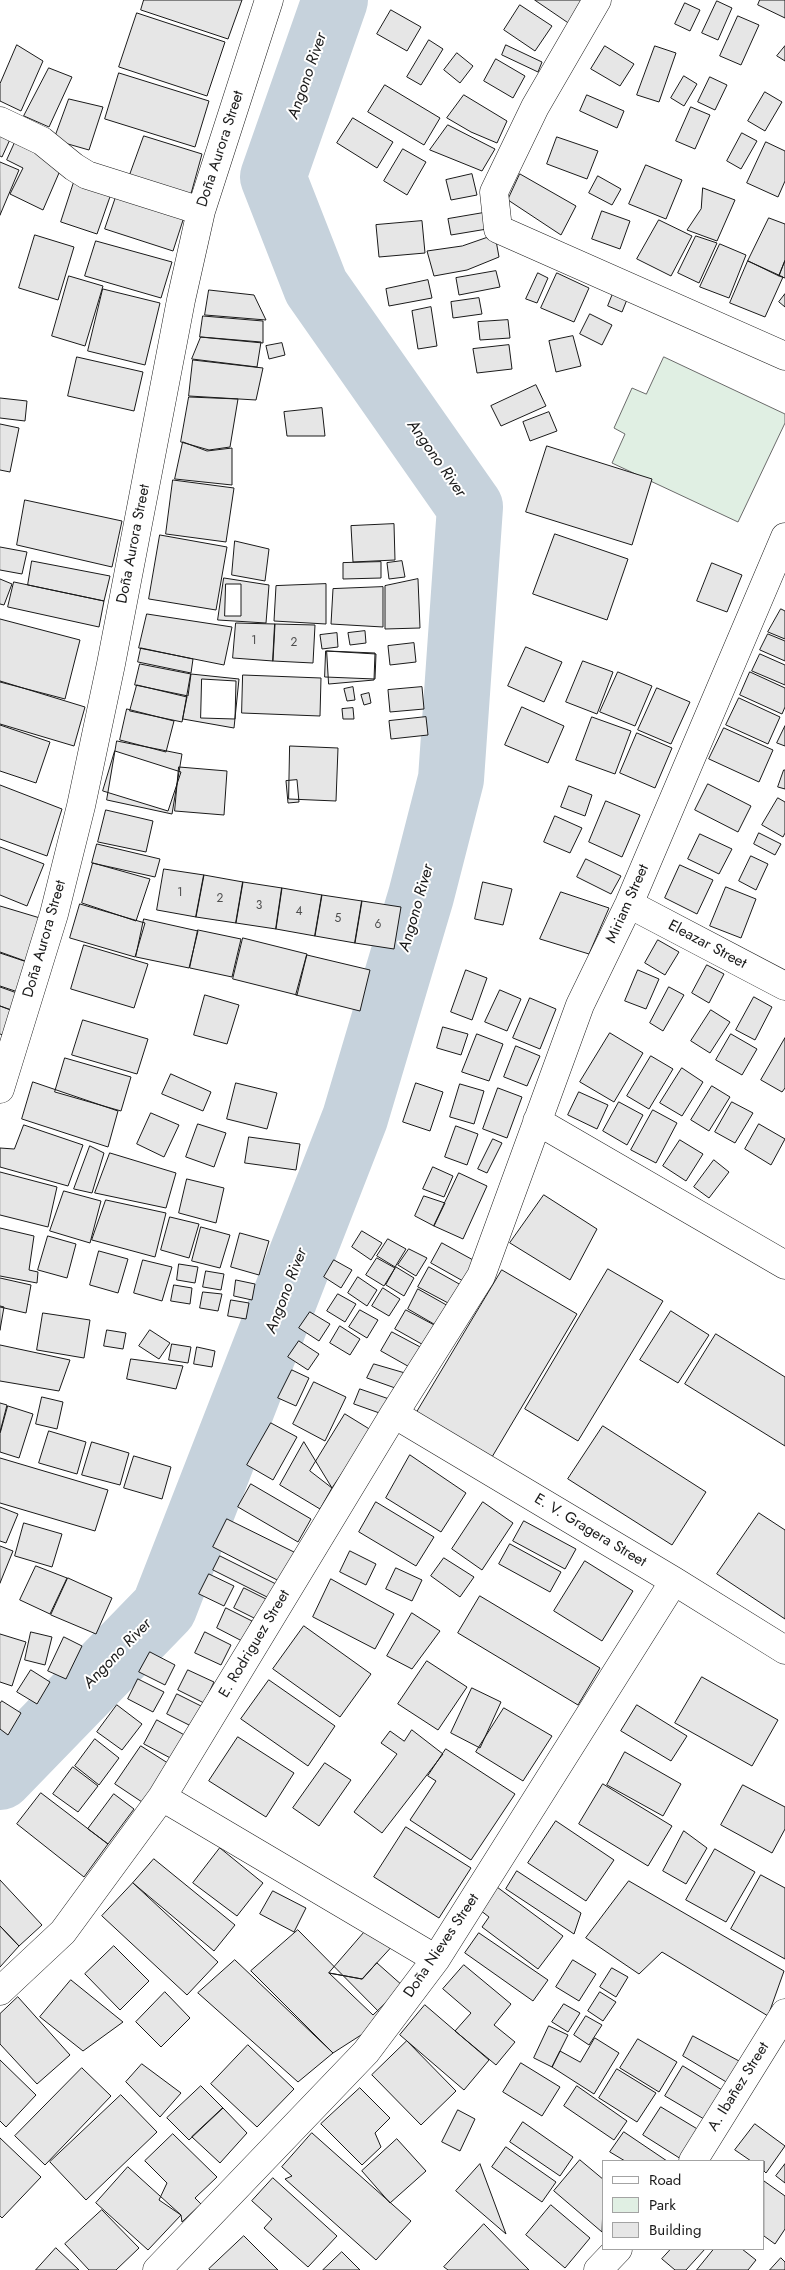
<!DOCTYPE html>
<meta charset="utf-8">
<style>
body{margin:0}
#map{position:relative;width:785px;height:2270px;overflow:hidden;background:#fff;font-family:Jost,sans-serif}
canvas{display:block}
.legend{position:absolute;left:602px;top:2160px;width:162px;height:90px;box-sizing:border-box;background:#fff;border:1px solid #a3a3a3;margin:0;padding:6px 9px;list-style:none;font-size:15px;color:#1a1a1a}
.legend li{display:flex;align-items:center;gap:10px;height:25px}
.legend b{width:25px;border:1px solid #a3a3a3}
</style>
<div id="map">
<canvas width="785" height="2270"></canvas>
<ul class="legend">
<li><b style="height:6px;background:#fff"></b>Road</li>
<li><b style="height:14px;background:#e0efe3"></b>Park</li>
<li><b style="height:14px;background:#e6e6e6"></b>Building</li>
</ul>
</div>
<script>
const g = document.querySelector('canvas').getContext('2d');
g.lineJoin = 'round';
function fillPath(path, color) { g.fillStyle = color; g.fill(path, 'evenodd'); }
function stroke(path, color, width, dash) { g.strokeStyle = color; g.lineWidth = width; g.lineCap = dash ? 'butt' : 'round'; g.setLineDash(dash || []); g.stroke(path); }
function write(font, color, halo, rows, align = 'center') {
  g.font = font + ' Jost,sans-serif'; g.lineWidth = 4; g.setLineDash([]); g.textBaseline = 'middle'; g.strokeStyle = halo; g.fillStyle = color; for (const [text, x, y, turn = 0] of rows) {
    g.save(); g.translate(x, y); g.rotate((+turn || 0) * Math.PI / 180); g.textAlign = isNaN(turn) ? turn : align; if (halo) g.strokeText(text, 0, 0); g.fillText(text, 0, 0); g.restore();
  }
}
const green = new Path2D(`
 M664 357 785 414V423L738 522 612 463 625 434 614 428 632 388 646 394Z`);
const river = new Path2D(`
 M0 1777 164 1608 355 1118 421 896 451 779 470 507 316 287 273 177 335 0`);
const building = new Path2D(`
 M144 0H242L228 39 141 10Z
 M535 0H589L572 25Z
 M760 0H785V18L758 5Z
 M717 1 732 8 718 40 702 33Z
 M685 3 700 10 690 31 675 24Z
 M520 5 552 26 535 51 504 30Z
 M391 10 421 27 407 51 377 34Z
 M137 13 225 42 207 96 119 67Z
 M738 16 759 25 741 65 720 56Z
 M429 40 443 49 421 85 407 77Z
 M17 45 43 61 21 111 0 101V84Z
 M506 45 542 62 538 72 502 55Z
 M605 46 634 64 620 86 591 69Z
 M655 46 676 53 659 102 637 95Z
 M785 46V61L777 56Z
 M457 53 473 66 460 83 444 70Z
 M496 59 525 76 513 98 484 81Z
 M49 68 72 77 49 127 24 116Z
 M119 73 209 101 195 147 105 119Z
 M684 76 697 84 684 106 671 98Z
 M710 77 727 85 715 110 698 102Z
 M385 85 440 118 424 145 368 112Z
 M765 92 782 102 765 131 748 121Z
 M464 95 507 121 497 143 471 132 447 118Z
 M587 95 624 111 617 128 580 111Z
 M69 99 103 107 89 150 54 140Z
 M691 107 710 115 695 149 676 141Z
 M353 118 393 142 377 168 337 143Z
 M448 125 495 149 482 171 430 150Z
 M0 130 12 135 2 157 0 156Z
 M742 133 757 141 741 169 727 161Z
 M144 136 202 154 189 201 127 183Z
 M557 137 598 151 587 179 547 164Z
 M17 138 62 166 43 210 10 194 23 168 7 160Z
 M766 142 785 151V181L778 197 747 183Z
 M403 149 426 162 407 195 384 181Z
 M0 162 19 170 0 215Z
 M646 165 682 180 666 219 629 204Z
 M472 174 477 195 451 200 446 180Z
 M520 174 576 206 561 235 508 200Z
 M598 176 621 189 612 205 589 193Z
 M75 179 112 191 97 234 61 222Z
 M703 188 735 200 717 241 687 230 701 209Z
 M118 191 185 214 173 251 105 229Z
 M602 211 630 221 620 249 592 239Z
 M489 212 493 228 451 235 448 219Z
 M769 218 785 224V260L779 276 748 261Z
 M659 220 692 236 671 276 637 259Z
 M422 221 425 253 379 257 376 225Z
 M35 235 74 247 58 300 19 288Z
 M495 235 499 257 467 270 434 276 427 251 462 246Z
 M696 236 717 243 699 283 678 273Z
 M96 241 172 262 161 298 85 276Z
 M720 244 746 255 729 298 700 287Z
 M748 261 783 277 765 317 730 303Z
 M785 261V278L779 276Z
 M496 271 500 287 459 295 456 278Z
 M538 273 548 278 537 303 526 299Z
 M557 273 589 288 574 322 541 308Z
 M69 276 103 286 85 346 52 336Z
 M428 280 432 298 389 306 386 289Z
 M103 289 160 303 145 365 88 351Z
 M209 290 254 295 266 320 205 315Z
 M614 291 628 297 622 312 608 306Z
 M785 294V307L779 302Z
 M479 298 482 314 453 318 451 302Z
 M431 307 437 346 418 349 412 311Z
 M590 314 612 325 602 345 580 334Z
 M203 316 263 321V343L200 337Z
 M508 320 510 338 480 340 478 322Z
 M573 336 581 366 556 372 549 341Z
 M201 337 261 342 257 367 192 359Z
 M282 343 285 355 269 359 266 346Z
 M509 345 512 369 477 373 473 349Z
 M77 357 143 372 134 411 68 396Z
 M193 360 263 368 256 400 189 396Z
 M536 385 546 406 501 426 491 406Z
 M189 397 238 399 230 447 209 450 181 442Z
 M0 398 27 401 25 421 0 418Z
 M322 408 325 436H287L284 412Z
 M549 412 557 431 530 441 523 422Z
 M0 424 19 428 10 472 0 470Z
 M183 442 207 451 232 448V485L175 479Z
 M547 446 652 479 632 545 526 512Z
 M173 480 234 488 226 542 166 534Z
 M25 500 122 521 112 567 17 545Z
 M394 524 395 560 353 562 351 526Z
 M555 534 628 559 607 620 533 594Z
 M160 535 227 547 216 610 149 599Z
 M235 541 269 549 265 581 232 575Z
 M0 547 27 552 22 574 0 570Z
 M32 561 110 576 104 601 28 585Z
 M402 561 405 577 389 579 387 563Z
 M381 562V578L343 579V563Z
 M712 563 742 575 727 612 697 601Z
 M224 578 269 585 266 623 218 620Z
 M0 579 12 584 4 605 0 604Z
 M418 579 420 628 385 629V586Z
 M14 582 104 601 99 627 8 607Z
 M226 584H241V616H225Z
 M326 584V624L274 621 276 586Z
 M383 587V627L331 624 333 589Z
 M781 609 785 611V639L768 632Z
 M147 614 232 627 224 665 139 648Z
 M0 619 80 640 65 699 0 682Z
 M236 623 275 624 273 661 233 658Z
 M275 624 315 625 313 663 273 661Z
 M365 631 366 643 350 645 348 633Z
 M337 633 338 647 322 649 320 635Z
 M768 634 785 641V661L760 650Z
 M414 643 416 662 390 665 388 646Z
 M526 647 562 662 544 702 508 686Z
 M141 648 193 659 191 673 138 662Z
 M326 651 376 654 375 679 325 677Z
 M327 651 375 653 374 680 329 684Z
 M760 654 785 665V685L752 671Z
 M583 661 613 672 597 714 566 702Z
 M140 664 191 674 188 696 135 685Z
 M618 672 652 686 635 726 600 712Z
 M750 672 785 688V707L782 714 740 695Z
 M191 674 239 679 234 728 183 719Z
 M243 675 321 678 320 716 242 713Z
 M202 679 236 681 235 719 201 718Z
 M0 681 85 707 74 746 0 724Z
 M137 685 187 697 182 722 130 711Z
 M353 687 355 700 347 701 344 689Z
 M422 687 424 709 390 712 388 690Z
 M657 688 690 702 671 744 638 730Z
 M369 693 371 703 364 705 361 695Z
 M739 698 780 717 768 744 726 725Z
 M522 707 564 726 548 763 505 745Z
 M353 708 354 719H343L342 709Z
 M127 709 174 721 166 752 120 740Z
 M426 717 428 735 391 739 389 721Z
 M592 717 631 731 615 774 576 760Z
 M0 725 50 742 36 783 0 771Z
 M785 726V746L777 743Z
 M724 728 773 750 759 782 709 759Z
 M637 733 672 748 655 788 620 773Z
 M117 741 182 754 172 814 107 800Z
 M290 746 338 748 336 801 289 799Z
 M115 751 181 772 168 811 103 791Z
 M179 767 227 771 224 815 175 811Z
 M784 770H785V789L778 787Z
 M297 780 299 802 288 803 286 781Z
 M708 784 751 806 738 832 695 810Z
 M0 785 62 809 47 856 0 839Z
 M569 786 592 795 585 816 561 807Z
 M778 798 785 802V833L783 837 762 825Z
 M606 801 640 815 622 857 589 842Z
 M106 810 153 821 146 852 98 842Z
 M555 816 582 828 570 853 544 842Z
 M759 833 781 844 775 855 754 844Z
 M700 834 732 849 719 874 688 859Z
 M97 844 160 859 155 877 92 863Z
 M0 847 44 864 27 906 0 895Z
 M751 856 768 864 756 890 739 881Z
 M586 859 621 876 611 894 577 877Z
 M93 863 150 879 136 921 82 903Z
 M680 865 713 880 697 914 665 898Z
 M164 869 204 875 196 917 157 910Z
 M204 875 243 882 236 923 196 917Z
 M243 882 282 888 276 929 236 923Z
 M483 882 512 889 503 925 475 919Z
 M726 887 756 899 741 938 710 926Z
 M282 888 322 895 315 936 276 929Z
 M561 892 609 908 589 954 540 939Z
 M322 895 362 901 355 943 315 936Z
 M362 901 401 907 394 949 355 943Z
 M80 904 145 923 135 957 70 938Z
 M0 906 40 918 28 962 0 952Z
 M144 919 198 931 189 968 136 957Z
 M198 930 241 939 232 977 190 968Z
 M243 938 307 954 297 995 233 979Z
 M658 940 679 952 665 975 645 963Z
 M84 945 148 964 134 1008 71 989Z
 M0 953 27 962 18 992 0 986Z
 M307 955 370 970 360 1011 296 995Z
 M707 965 724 974 709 1003 692 993Z
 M466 970 487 978 472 1020 451 1012Z
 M638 970 659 979 646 1009 625 1001Z
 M0 987 17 993 11 1010 0 1006Z
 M669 987 684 995 663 1031 650 1023Z
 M500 990 521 999 507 1031 485 1022Z
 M205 995 239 1005 227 1044 194 1035Z
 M754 997 772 1007 755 1040 736 1030Z
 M530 998 556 1009 540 1049 513 1038Z
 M0 1006 11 1010 3 1035 0 1034Z
 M711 1010 730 1022 710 1053 691 1041Z
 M83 1020 148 1039 137 1074 72 1055Z
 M443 1027 468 1034 461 1055 437 1048Z
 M610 1033 643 1053 614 1102 580 1082Z
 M477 1034 503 1044 489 1081 462 1072Z
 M731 1034 757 1049 742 1075 716 1060Z
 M785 1038V1088L782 1092 761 1080Z
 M516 1046 540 1056 527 1086 504 1077Z
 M651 1056 673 1069 649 1109 627 1096Z
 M65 1058 131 1077 121 1111 55 1092Z
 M682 1068 703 1082 682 1116 660 1103Z
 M171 1074 211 1092 203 1111 162 1094Z
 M33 1082 118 1111 108 1147 22 1119Z
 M236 1083 277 1093 267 1129 227 1119Z
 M416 1083 443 1092 430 1131 403 1122Z
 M460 1084 484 1091 474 1124 450 1117Z
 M712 1086 730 1097 709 1131 691 1120Z
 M498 1088 522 1097 507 1138 483 1129Z
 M579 1092 608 1105 597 1129 568 1115Z
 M619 1102 643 1115 627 1145 603 1131Z
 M732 1102 753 1113 735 1143 715 1132Z
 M653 1110 677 1123 656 1163 631 1150Z
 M151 1113 179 1125 164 1157 137 1144Z
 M198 1124 226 1133 214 1167 186 1157Z
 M759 1124 785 1139 771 1165 745 1149Z
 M24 1125 83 1145 68 1186 0 1167V1148L14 1149Z
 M456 1126 478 1134 467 1165 445 1157Z
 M249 1137 300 1144 296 1170 245 1163Z
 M493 1139 502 1143 487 1173 478 1169Z
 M680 1140 703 1154 686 1181 663 1166Z
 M90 1146 104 1153 92 1193 74 1189Z
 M110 1153 176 1173 166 1208 95 1193Z
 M714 1160 729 1172 709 1198 694 1187Z
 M433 1167 453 1176 444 1197 423 1189Z
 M0 1172 57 1187 48 1227 0 1215Z
 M459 1173 487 1186 463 1239 434 1226Z
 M187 1179 224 1188 216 1223 179 1213Z
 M64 1191 101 1201 90 1243 50 1231Z
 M544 1195 597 1229 570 1280 510 1243Z
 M424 1196 445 1203 434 1226 415 1216Z
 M106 1200 166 1213 155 1257 92 1240Z
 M170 1217 199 1224 189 1258 161 1250Z
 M201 1227 230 1235 220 1268 192 1261Z
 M0 1228 34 1236 29 1270 38 1272 37 1283 0 1276Z
 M362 1231 382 1243 371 1260 352 1247Z
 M240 1233 269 1241 259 1275 231 1267Z
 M48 1236 76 1244 67 1278 38 1270Z
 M388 1239 406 1249 395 1267 377 1256Z
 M442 1243 475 1261 463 1281 431 1263Z
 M409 1249 427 1258 416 1276 398 1265Z
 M99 1251 128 1259 118 1293 90 1285Z
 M377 1258 395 1268 384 1286 366 1275Z
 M143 1260 172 1267 162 1301 134 1293Z
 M334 1260 352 1270 341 1288 324 1277Z
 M179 1264 198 1267 195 1283 177 1280Z
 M396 1267 414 1278 404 1296 386 1285Z
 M429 1267 461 1285 450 1304 418 1287Z
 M608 1269 663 1301 578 1441 525 1409Z
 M502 1270 577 1314 492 1457 417 1412Z
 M206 1271 224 1274 221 1290 203 1287Z
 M358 1277 377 1290 367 1306 348 1293Z
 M0 1278 31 1285 26 1313 0 1307Z
 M236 1280 255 1284 252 1300 234 1296Z
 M174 1285 192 1288 190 1304 171 1301Z
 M383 1288 400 1299 389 1316 372 1306Z
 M418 1289 450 1307 439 1327 408 1309Z
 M203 1292 222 1294 218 1311 200 1308Z
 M338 1294 356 1304 345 1322 327 1311Z
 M231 1300 249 1303 246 1319 228 1316Z
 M0 1306 4 1307 0 1330Z
 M360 1310 378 1320 367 1338 349 1327Z
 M406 1310 438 1327 427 1347 395 1329Z
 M671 1311 709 1335 678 1383 640 1360Z
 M310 1312 330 1324 319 1341 299 1328Z
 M43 1313 90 1320 84 1358 37 1350Z
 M340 1326 360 1339 350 1355 330 1343Z
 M107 1330 126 1333 123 1349 104 1346Z
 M150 1330 170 1343 159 1359 139 1346Z
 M392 1332 424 1349 413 1369 381 1351Z
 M716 1334 785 1377V1446L685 1384Z
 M299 1341 319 1354 308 1370 288 1357Z
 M172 1344 191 1347 188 1363 169 1360Z
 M0 1345 70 1360 59 1391 0 1381Z
 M197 1347 215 1351 212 1367 194 1364Z
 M131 1359 183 1366 176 1389 127 1379Z
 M374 1364 405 1373 398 1389 367 1378Z
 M292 1370 309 1378 296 1406 278 1398Z
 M314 1382 346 1397 325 1441 293 1424Z
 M360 1389 392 1400 385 1415 354 1404Z
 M42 1397 63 1402 57 1429 36 1424Z
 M0 1403 7 1405 0 1432Z
 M8 1406 33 1414 19 1458 0 1452V1434Z
 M345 1414 371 1430 332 1488 310 1471Z
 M271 1423 297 1437 273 1480 247 1465Z
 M603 1426 706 1492 672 1545 568 1479Z
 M49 1431 86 1442 77 1474 39 1463Z
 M92 1442 129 1453 120 1485 82 1475Z
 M304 1442 332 1488 320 1509 280 1485Z
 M410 1455 466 1493 441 1532 386 1498Z
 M134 1456 171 1467 162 1499 124 1488Z
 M0 1458 108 1490 95 1531 0 1503Z
 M251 1484 311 1519 298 1542 238 1507Z
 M376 1502 434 1537 416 1566 359 1532Z
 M483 1502 513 1523 482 1570 452 1549Z
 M0 1507 18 1514 6 1543 0 1541Z
 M759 1513 785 1530V1619L717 1574Z
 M227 1519 298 1554 283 1583 213 1547Z
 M524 1521 576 1549 565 1569 513 1541Z
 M24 1523 62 1534 52 1567 15 1556Z
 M510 1544 561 1572 550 1592 499 1564Z
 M0 1546 13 1551 0 1583Z
 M350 1551 376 1564 366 1585 340 1572Z
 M220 1556 278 1585 271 1599 213 1570Z
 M444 1558 474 1577 460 1597 431 1576Z
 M585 1561 633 1591 602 1641 554 1611Z
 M36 1566 67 1578 50 1614 20 1600Z
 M396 1568 422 1580 412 1601 386 1589Z
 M209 1574 234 1586 224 1606 199 1594Z
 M68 1578 112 1598 96 1634 51 1615Z
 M331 1579 394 1614 375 1649 313 1617Z
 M244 1588 270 1601 260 1621 234 1608Z
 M480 1596 600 1668 578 1705 458 1633Z
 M226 1608 252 1621 242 1641 217 1628Z
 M412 1613 440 1631 412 1669 387 1656Z
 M304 1626 371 1674 340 1717 273 1669Z
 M31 1632 52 1637 45 1665 25 1660Z
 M205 1632 231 1645 221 1665 195 1653Z
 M0 1634 26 1642 12 1686 0 1682Z
 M64 1637 82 1646 66 1679 48 1671Z
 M150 1652 175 1665 165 1685 139 1672Z
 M427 1661 467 1687 438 1730 398 1704Z
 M31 1670 50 1682 37 1704 17 1692Z
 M188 1670 214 1682 204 1703 178 1690Z
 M702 1677 778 1720 752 1766 675 1723Z
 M138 1679 164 1692 153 1712 128 1699Z
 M269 1680 335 1726 308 1766 241 1719Z
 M472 1688 501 1702 480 1748 451 1733Z
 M177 1694 203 1707 193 1727 167 1714Z
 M2 1701 21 1713 8 1735 0 1729V1704Z
 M117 1705 142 1724 122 1750 97 1732Z
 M637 1705 687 1736 671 1761 621 1731Z
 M504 1708 552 1736 523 1781 476 1752Z
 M157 1720 190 1738 176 1761 144 1744Z
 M412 1730 443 1754 382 1833 354 1812 397 1754 381 1743 390 1731 404 1741Z
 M238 1737 294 1773 266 1817 209 1781Z
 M95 1739 119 1758 99 1785 75 1766Z
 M141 1746 174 1767 148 1806 115 1784Z
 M446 1749 515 1794 471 1860 410 1820 436 1781 428 1776Z
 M625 1752 681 1784 663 1816 607 1785Z
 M325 1763 351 1780 319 1826 293 1808Z
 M73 1767 98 1786 78 1812 53 1794Z
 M603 1784 672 1826 648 1866 579 1824Z
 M743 1785 785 1807V1829L772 1853 721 1825Z
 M41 1793 108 1844 84 1877 17 1824Z
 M114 1794 134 1809 108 1844 88 1829Z
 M556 1821 614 1860 586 1901 528 1863Z
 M406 1827 471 1868 439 1918 374 1877Z
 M684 1831 707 1848 686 1884 663 1871Z
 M220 1848 263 1883 237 1916 193 1883Z
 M715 1849 755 1872 726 1922 686 1900Z
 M154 1859 235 1925 214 1951 133 1883Z
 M517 1871 581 1913 574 1934 506 1889Z
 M761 1875 785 1888V1959L731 1929Z
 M0 1880 42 1925 19 1946 0 1926Z
 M629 1881 784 1971 768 2016 662 1952 639 1974 586 1938Z
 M133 1883 218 1962 187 1995 102 1916Z
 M497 1887 563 1936 538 1969 482 1927 489 1917 480 1910Z
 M273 1891 306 1908 294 1932 260 1914Z
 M0 1926 19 1946 0 1967Z
 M368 1928 396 1942 362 1979 329 1973Z
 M298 1930 386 2019 333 2053 251 1971Z
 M479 1933 548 1980 533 2001 465 1953Z
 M114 1946 149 1981 120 2010 85 1974Z
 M235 1960 333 2053 298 2082 198 1993Z
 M573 1960 596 1974 579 2001 556 1987Z
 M377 1963 403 1986 373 2015 329 1973 362 1979Z
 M464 1965 511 2004 494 2025 515 2042 496 2065 455 2031 471 2013 443 1989Z
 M612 1968 628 1977 616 1997 600 1987Z
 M71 1980 123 2022 83 2051 40 2017Z
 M165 1992 190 2018 161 2047 136 2022Z
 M600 1992 616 2002 603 2021 588 2011Z
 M18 1997 70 2055 37 2084 0 2044V2014Z
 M564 2004 580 2013 568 2032 552 2022Z
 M425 2005 489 2060 464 2090 400 2035Z
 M586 2016 602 2025 589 2045 574 2035Z
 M549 2026 568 2035 552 2067 534 2058Z
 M693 2036 739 2061 728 2083 683 2056Z
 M595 2038 619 2053 594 2094 552 2067 560 2051 580 2062Z
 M638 2039 677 2062 659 2092 620 2068Z
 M407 2041 456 2091 421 2125 372 2075Z
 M248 2045 294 2089 257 2127 211 2084Z
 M0 2060 36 2095 6 2127 0 2121Z
 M521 2063 560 2087 542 2116 503 2092Z
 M142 2064 181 2093 160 2117 126 2082Z
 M683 2066 722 2090 704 2119 665 2096Z
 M82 2068 111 2096 45 2165 15 2136Z
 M617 2069 656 2093 637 2122 599 2098Z
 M201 2086 223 2108 189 2140 167 2118Z
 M577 2086 627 2121 614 2140 564 2106Z
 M360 2088 390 2118 375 2133 381 2147 362 2165 321 2124Z
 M121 2095 157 2132 86 2200 50 2162Z
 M661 2107 699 2130 681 2159 643 2135Z
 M223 2108 247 2133 220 2163 192 2137Z
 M458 2110 475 2119 460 2151 442 2142Z
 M523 2122 573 2157 560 2176 510 2142Z
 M755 2124 785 2146 766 2173 764 2171V2161H751L735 2150Z
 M624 2132 667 2161H625L610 2152Z
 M312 2133 411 2221 376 2260 285 2179 292 2176 282 2167Z
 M173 2134 217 2177 195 2198 201 2204 182 2222 181 2215 159 2200 167 2183 145 2161Z
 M0 2138 41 2177 2 2218 0 2216Z
 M397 2139 426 2171 390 2203 362 2171Z
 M506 2147 556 2182 542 2202 492 2167Z
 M580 2160 604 2180 602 2232 554 2191Z
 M480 2164 506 2234 456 2191Z
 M785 2164V2183L776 2176Z
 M128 2167 181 2215 148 2250 96 2203Z
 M273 2178 337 2236 308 2267 264 2228 272 2219 252 2201Z
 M764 2181 785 2196V2229L775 2244 764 2236Z
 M551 2205 590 2238 565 2268 526 2235Z
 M102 2210 139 2248 116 2270H89L65 2244Z
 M484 2224 529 2270H448L444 2267Z
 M244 2236 278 2270H210L209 2269Z
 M56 2248 79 2270H36Z
 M671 2249H705L686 2270H675L662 2259Z
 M714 2249H742L756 2260 748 2270H697Z
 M342 2252 360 2270H323Z
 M781 2258 785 2262V2270H770Z`);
const street = new Path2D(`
 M597 0 535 107 494 192 498 229 785 356
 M0 121 42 141 74 167 87 175 201 211
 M629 904 785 986
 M0 1089 54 914 81 806 111 664 181 300 201 211 269 0
 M537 1121 785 1265
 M394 1414 674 1581 785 1650
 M162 1797 436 1959
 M0 1991 63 1932 162 1797 394 1414 481 1276 580 1005 629 904 785 537
 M157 2270 366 2052 436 1959 674 1581`);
const secondary = new Path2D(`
 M693 2161 785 2013
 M598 2270 618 2249`);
const numberNames = [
 ["1",254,641],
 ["2",294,643],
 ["1",180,893],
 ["2",220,899],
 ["3",259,906],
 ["4",299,912],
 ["5",338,919],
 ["6",378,925]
];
const streetNames = [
 ["Doña Aurora Street",221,149,-72],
 ["Doña Aurora Street",134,544,-79],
 ["Miriam Street",628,904,-66],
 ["Doña Aurora Street",45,939,-74],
 ["Eleazar Street",707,945,28],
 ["E. V. Gragera Street",590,1531,31],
 ["E. Rodriguez Street",255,1644,-59],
 ["Doña Nieves Street",442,1946,-56],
 ["A. Ibañez Street",739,2087,-58]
];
const waterNames = [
 ["Angono River",308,76,-71],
 ["Angono River",436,459,55],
 ["Angono River",417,908,-74],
 ["Angono River",287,1291,-69],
 ["Angono River",118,1654,-46]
];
fillPath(green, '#e0efe3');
stroke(green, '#6a6a6a', 1);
stroke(river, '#c6d2dc', 66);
fillPath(building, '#e6e6e6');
stroke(building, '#1a1a1a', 1);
stroke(street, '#1a1a1a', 29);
stroke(secondary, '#1a1a1a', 29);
stroke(street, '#fff', 28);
stroke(secondary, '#fff', 28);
write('12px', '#4d4d4d', null, numberNames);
write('15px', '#1a1a1a', '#fff', streetNames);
write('italic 16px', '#1a1a1a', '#fff', waterNames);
</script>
